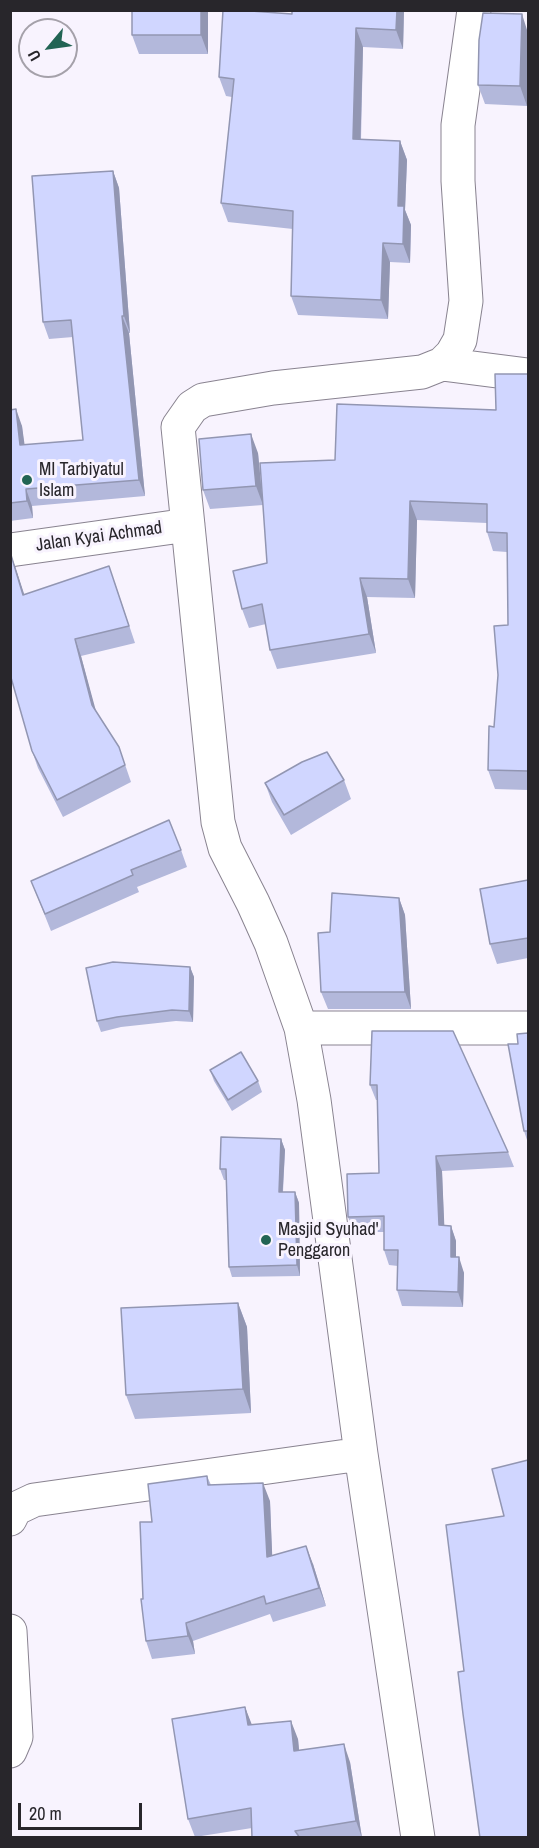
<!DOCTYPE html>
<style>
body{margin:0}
#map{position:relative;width:539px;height:1848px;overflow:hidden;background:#f8f3fe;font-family:"Archivo Narrow",sans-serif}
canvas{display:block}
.frame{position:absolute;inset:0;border:12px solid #28262b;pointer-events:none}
.north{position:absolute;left:18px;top:18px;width:60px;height:60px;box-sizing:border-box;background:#f8f3fe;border:2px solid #a5a1aa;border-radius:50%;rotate:241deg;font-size:16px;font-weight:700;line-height:24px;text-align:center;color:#28262b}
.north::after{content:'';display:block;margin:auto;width:21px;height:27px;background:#226454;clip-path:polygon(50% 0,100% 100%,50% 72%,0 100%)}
.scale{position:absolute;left:18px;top:1803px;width:124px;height:27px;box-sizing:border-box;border:3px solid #28262b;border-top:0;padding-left:8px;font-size:18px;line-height:21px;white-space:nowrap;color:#28262b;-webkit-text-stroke:4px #f8f3fe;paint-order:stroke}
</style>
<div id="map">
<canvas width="539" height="1848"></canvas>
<div class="frame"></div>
<div class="north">U</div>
<div class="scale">20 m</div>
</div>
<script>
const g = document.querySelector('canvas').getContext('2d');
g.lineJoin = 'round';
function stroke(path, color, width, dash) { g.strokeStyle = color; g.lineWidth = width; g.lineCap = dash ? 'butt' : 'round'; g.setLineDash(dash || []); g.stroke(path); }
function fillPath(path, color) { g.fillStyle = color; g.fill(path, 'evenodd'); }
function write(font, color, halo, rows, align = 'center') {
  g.font = font + ' "Archivo Narrow",sans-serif'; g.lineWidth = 6; g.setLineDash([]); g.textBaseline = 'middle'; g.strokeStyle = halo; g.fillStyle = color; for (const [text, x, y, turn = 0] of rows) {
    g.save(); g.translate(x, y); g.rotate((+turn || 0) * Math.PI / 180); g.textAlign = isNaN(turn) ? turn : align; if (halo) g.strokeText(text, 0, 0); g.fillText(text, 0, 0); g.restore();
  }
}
const street = new Path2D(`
 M442 364 528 375
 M10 550 188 525
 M301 1028H528
 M10 1519 15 1509 34 1500 361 1454
 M10 1631 16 1737 10 1751
 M418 1838 361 1454 314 1100 301 1028 271 943 253 903 225 848 218 822 178 427 192 407 203 400 273 388 422 372 442 364 452 354 460 340 466 301 458 181V125L474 10`);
const wall = new Path2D(`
 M132 10H208V54H139L132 35Z
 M404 10 403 49 363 47 361 140 400 141 407 160 405 210 411 225 410 263 390 262 388 319 298 315 291 296 293 229 228 222 221 203 232 97 226 96 219 77 292 14Z
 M528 33 527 106 485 104 478 85Z
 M113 171 119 188 130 333H129L145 496 32 506 33 518 10 521V410L22 426 24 445 83 440 73 337 49 339 43 322Z
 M528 374V790L495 789 488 770 508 625 507 552 493 551 487 532V523L417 520 415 598 367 597 376 653 277 669 270 650 266 624 249 628 242 609 267 563 335 460 496 410Z
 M258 453 263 505 210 509 203 490Z
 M11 555 24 595 115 583 135 643 81 656 95 710 119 747 131 782 63 817 38 768 32 751Z
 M344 780 351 799 291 835 272 802 265 783Z
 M181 850 187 867 137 887 139 892 51 931 31 881Z
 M528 880V958L497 964 490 944Z
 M399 898 405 915 411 1009H328L321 992Z
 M190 967 194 977 193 1022 176 1021 121 1027 101 1032 97 1021Z
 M372 1031 508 1152 514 1167 442 1171 444 1225 451 1226 456 1241V1257L464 1273 463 1307 402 1306 397 1290 398 1266 389 1265 384 1250V1232H354L348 1217 379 1173 377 1100H376L370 1085Z
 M528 1033V1143L524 1131 518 1044Z
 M210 1070 258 1081 262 1092 232 1111 214 1081Z
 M281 1139 285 1150 283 1192H295L299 1203 300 1276 232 1277 229 1267 226 1180H224L220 1169Z
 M238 1303 247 1327 251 1413 135 1419 126 1395Z
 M207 1476 211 1485 270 1501 272 1556 313 1564 326 1606 273 1622 270 1614 193 1641 195 1654 152 1659 146 1641 143 1599Z
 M245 1707 251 1724 298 1739 299 1751 350 1762 362 1838H252V1828L195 1837 188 1819Z`);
const shadedWall = new Path2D(`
 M201 10H208V54L201 35Z
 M397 10H404L403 49 396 30Z
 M522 14 528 33 527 106 520 86Z
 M356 28 363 47 360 158 353 139Z
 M400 141 407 160 405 210 411 225 410 263 403 244 398 206Z
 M113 171 119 188 130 333 124 316Z
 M383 243 390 262 388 319 381 300Z
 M122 316 129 333 145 496 139 480Z
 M16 409 22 426 27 462 20 445Z
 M251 434 258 453 263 505 256 486Z
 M26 489 32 506 33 518 27 501Z
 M410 501 417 520 415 598 408 579Z
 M11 555 17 572 30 612 23 595Z
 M360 578 367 597 376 653 369 634Z
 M75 639 81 656 99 722 92 705Z
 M399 898 405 915 411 1009 405 992Z
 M190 967 194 977 193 1022 189 1011Z
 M281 1139 285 1150 282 1203 279 1192Z
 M436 1156 442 1171 445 1241 439 1225Z
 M295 1192 299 1203 300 1276 297 1265Z
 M451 1226 456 1241V1273L451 1257Z
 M459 1257 464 1273 463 1307 458 1292Z
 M238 1303 247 1327 251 1413 243 1389Z
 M263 1483 270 1501 273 1575 267 1557Z
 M306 1546 313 1564 326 1606 319 1588Z
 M186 1623 193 1641 195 1654 188 1636Z
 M245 1707 252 1725H248Z
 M291 1721 298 1739 301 1770 294 1751Z
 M344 1744 350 1762 362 1838 356 1821Z`);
const building = new Path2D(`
 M132 10H201V35H132Z
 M223 10H237L292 14V10H397L396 30 356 28 353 139 400 141 398 206H404L403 244 383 243 381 300 291 296 293 211 221 203 234 79 219 77Z
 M483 13 522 14 520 86 478 85 479 40Z
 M113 171 124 316H122L139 480 26 489 27 501 10 503V410L16 409 20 445 83 440 71 320 43 322 32 176Z
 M495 374H528V771L488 770 489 726 494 727 498 675 494 626 508 625 507 533 487 532V504L410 501 408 579 360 578 369 634 270 650 262 604 242 609 233 571 267 563 260 463 335 460 337 404 496 410Z
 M251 434 256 486 203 490 199 439Z
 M10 555H11L23 595 109 566 129 626 75 639 92 705 119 747 125 765 57 800 32 751 10 674Z
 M327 752 344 780 284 815 265 783 302 762Z
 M169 820 181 850 131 870 133 875 45 914 31 881Z
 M528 880V938L490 944 480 889Z
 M332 893 399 898 405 992H321L318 933 330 932Z
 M113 962 190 967 189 1011 172 1010 117 1017 97 1021 86 968Z
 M372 1031H453L508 1152 436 1156 439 1225 451 1226V1257H459L458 1292 397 1290 398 1250H384V1216L348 1217 347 1174 379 1173 377 1085H370Z
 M528 1033V1131H524L508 1044H518L517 1034Z
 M241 1052 258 1081 228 1100 210 1070Z
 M221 1137 281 1139 279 1192H295L297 1265 229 1267 226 1169H220Z
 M238 1303 243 1389 126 1395 121 1308Z
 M528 1460V1838H480L463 1714 458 1672 464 1671 446 1525 504 1516 492 1469Z
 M207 1476 208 1485 263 1483 267 1557 306 1546 319 1588 266 1604 264 1596 186 1623 188 1636 146 1641 141 1599H143L140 1522H152L148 1484Z
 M245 1707 248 1725 291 1721 294 1751 344 1744 356 1821 295 1831 300 1838H252L251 1808 188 1819 172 1719Z`);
const markers = [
 [27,480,6,"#226454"],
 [266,1240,6,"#226454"]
];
const poiNames = [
 ["MI Tarbiyatul",39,470],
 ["Islam",39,491],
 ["Masjid Syuhad'",278,1230],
 ["Penggaron",278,1251]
];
const streetNames = [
 ["Jalan Kyai Achmad",99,537,-8]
];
stroke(street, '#898390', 35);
stroke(street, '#fff', 33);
fillPath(wall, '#b3b8db');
fillPath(shadedWall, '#9296b2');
fillPath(building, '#d0d6ff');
stroke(building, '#9296b2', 1.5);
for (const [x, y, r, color] of markers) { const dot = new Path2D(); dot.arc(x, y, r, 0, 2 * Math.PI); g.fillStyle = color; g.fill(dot); stroke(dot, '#f8f3fe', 2); }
write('18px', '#28262b', '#f8f3fe', poiNames, 'left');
write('18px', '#28262b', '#f8f3fe', streetNames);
</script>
